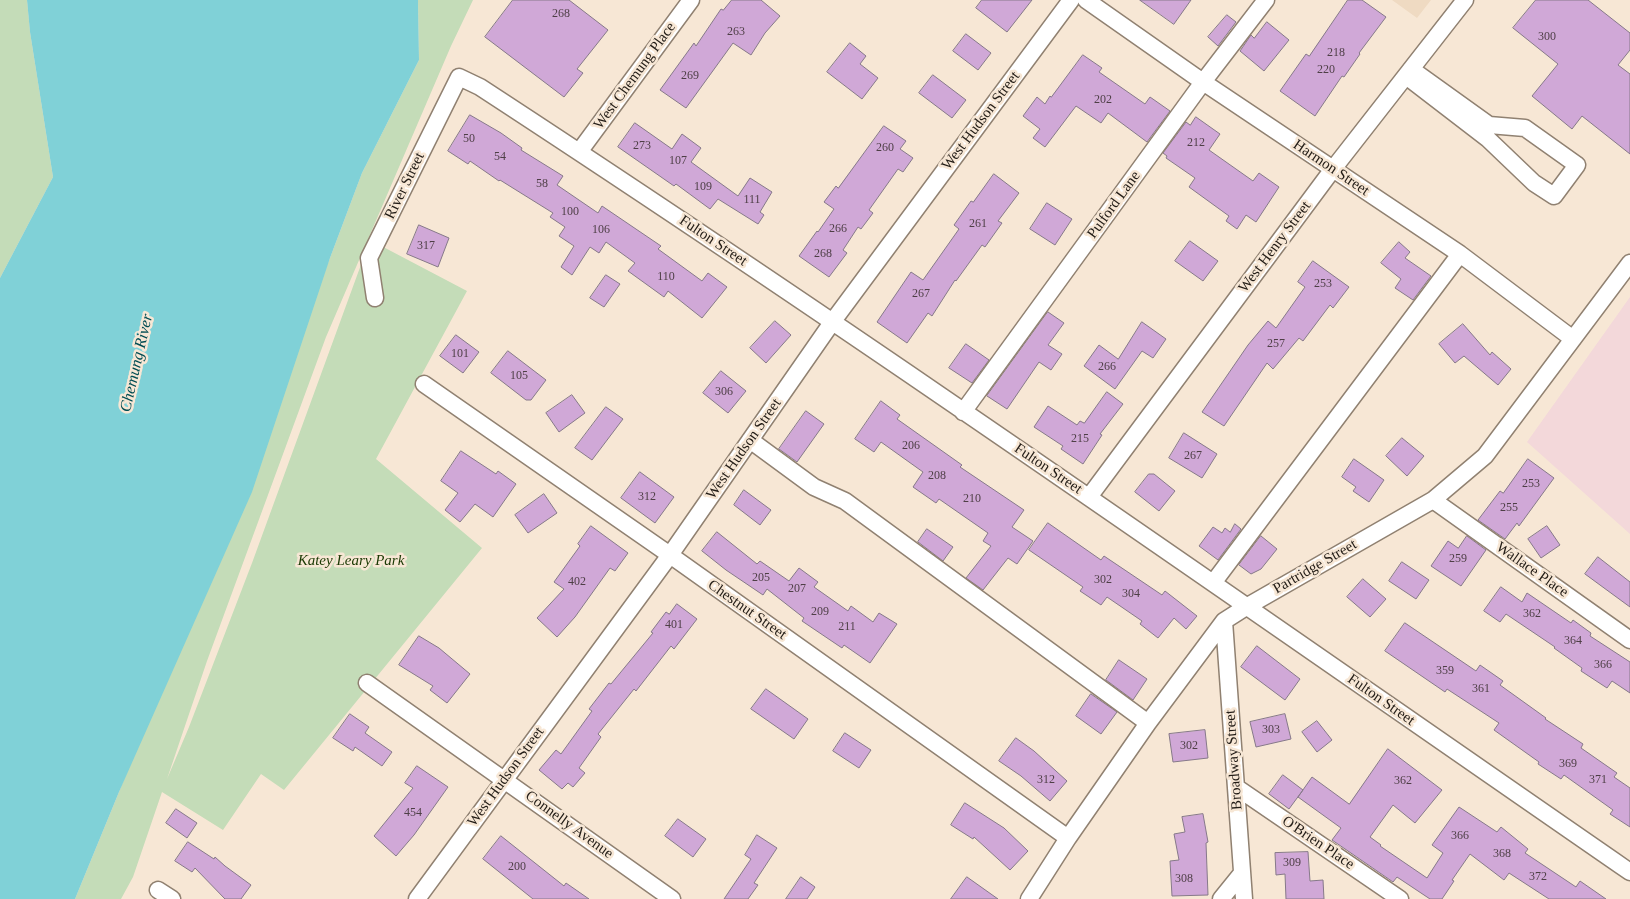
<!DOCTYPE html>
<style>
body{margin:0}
canvas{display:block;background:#f7e7d5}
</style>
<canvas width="1630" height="899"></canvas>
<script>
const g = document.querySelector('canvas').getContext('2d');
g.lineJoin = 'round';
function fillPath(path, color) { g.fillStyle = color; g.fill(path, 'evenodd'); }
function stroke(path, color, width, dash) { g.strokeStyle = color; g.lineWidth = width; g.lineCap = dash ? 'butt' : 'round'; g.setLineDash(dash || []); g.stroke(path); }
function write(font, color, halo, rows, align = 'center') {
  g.font = font + ' Georgia,serif'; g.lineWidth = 5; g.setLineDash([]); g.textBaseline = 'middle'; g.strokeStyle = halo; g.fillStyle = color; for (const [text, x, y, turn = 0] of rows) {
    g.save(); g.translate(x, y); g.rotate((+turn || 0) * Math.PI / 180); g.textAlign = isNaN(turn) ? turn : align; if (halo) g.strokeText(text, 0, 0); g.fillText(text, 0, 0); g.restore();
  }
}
const built = new Path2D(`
 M1392 0H1431L1417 18Z`);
const education = new Path2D(`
 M1630 297V534L1527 442Z`);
const green = new Path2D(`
 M0 0H27L30 32 53 177 0 278Z
 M418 0H473L451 46 326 337 207 661 167 779 189 727 252 563 370 240 467 291 376 459 482 548 284 790 261 774 223 830 162 792 133 877 121 899H75L119 792 330 258 362 173 419 60Z`);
const water = new Path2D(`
 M27 0H418L419 60 362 173 330 258 252 492 119 792 75 899H0V278L53 177 30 32Z`);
const building = new Path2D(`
 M513 0H569L608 30 577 69 583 73 564 97 485 37Z
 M732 0H761L780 16 765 33 751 55 733 43 686 108 660 90 694 43 696 46 721 9 723 10Z
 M982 0H1032L1007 32 976 8Z
 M1140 0H1191L1174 24Z
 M1348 0H1362L1386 17 1359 53 1360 54 1344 77 1342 76 1315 116 1280 91 1306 54 1309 56Z
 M1536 0H1588L1630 33V50L1618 65 1630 74V154L1582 116 1572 129 1532 96 1558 64 1513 28Z
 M1227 15 1236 22 1218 46 1208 37Z
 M1267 22 1289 40 1264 71 1240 51 1251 35 1254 38Z
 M966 34 991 53 978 70 953 51Z
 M850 43 866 56 860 64 878 78 862 99 827 72Z
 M1083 55 1102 68 1099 72 1145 104 1150 97 1170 111 1147 142 1108 113 1101 123 1076 106 1045 147 1033 138 1040 129 1023 116 1037 97 1045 104 1050 96 1051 97Z
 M933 75 966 100 952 118 919 93Z
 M470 115 501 133 522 148 521 150 563 176 557 185 598 213 602 206 661 246 658 249 702 281 708 273 727 287 702 318 668 291 664 297 628 271 635 263 606 242 599 253 590 247 572 275 561 267 574 246 559 236 565 227 550 217 553 213 500 180 499 181 470 161 468 164 448 151Z
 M1196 117 1220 134 1209 150 1253 181 1259 173 1279 187 1256 222 1246 215 1237 229 1226 221 1229 216 1189 187 1195 178 1166 158 1167 156 1163 153 1186 122 1190 125Z
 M635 123 672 149 682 134 701 148 691 162 738 196 750 178 772 192 760 212 764 215 758 224 718 199 710 209 676 184 674 186 618 147Z
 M884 126 906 141 900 149 913 158 903 172 898 169 869 210 873 213 861 229 858 227 843 250 847 253 829 277 799 256 817 231 818 232 834 209 824 202 836 186 838 188Z
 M994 174 1019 193 998 221 1002 223 985 247 982 245 956 281 955 280 932 316 928 313 907 343 877 322 911 272 923 280 959 229 954 225 971 201 973 202Z
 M1047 203 1072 219 1055 245 1030 229Z
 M419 225 449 238 438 267 407 254Z
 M1190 241 1218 261 1203 281 1175 261Z
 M1399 242 1410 252 1405 258 1431 276 1413 300 1395 288 1401 279 1381 263Z
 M1313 261 1349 287 1333 308 1330 305 1303 341 1299 338 1273 369 1267 363 1224 426 1202 412 1248 345 1268 321 1276 328 1305 287 1298 282Z
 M606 275 620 284 604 307 590 298Z
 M1048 312 1064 323 1048 345 1062 354 1051 370 1039 362 1007 409 987 396Z
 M775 321 791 335 766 363 750 348Z
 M1142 322 1166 339 1153 358 1142 351 1115 389 1084 366 1099 345 1118 359Z
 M1463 324 1490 355 1492 352 1511 369 1498 385 1464 356 1455 363 1439 344Z
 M456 335 479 352 463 373 440 356Z
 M966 344 989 360 972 383 949 368Z
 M508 351 546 380 531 400H526L491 373Z
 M721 371 746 391 728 413 703 393Z
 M1107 392 1123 404 1100 434 1102 435 1083 464 1061 449 1063 446 1034 427 1048 406 1077 425 1080 421 1084 423Z
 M572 395 585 413 559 432 546 413Z
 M881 401 900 415 897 419 962 465 960 467 1024 510 1012 527 1033 541 1017 564 1008 558 983 590 966 578 991 546 983 541 988 533 939 499 936 503 913 487 923 472 881 442 874 452 855 439Z
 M606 407 623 419 592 460 575 448Z
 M806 411 824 424 797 462 779 449Z
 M1184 433 1217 454 1202 478 1169 458Z
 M1402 438 1424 456 1407 476 1386 456Z
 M461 451 496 474 498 471 516 484 493 517 475 504 460 522 445 510 458 493 441 481Z
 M1354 459 1384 480 1369 502 1353 491 1356 487 1342 477Z
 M1528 459 1554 478 1519 526 1517 523 1505 539 1478 520 1500 491 1503 493Z
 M640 472 674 497 655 523 621 498Z
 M1149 474H1154L1175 491 1159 511 1135 492Z
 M744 490 771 510 760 525 734 505Z
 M544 494 557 513 528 533 515 515Z
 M1048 523 1101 560 1104 556 1162 595 1165 591 1197 616 1186 629 1174 618 1158 638 1140 624 1142 621 1107 597 1101 605 1080 591 1083 587 1029 550Z
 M1235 524 1241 529 1218 560 1199 546 1213 527 1222 533 1225 528 1230 532Z
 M591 526 628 553 615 571 610 568 575 617 557 637 537 618 564 589 554 582 580 546 578 544Z
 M1547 526 1560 545 1541 558 1528 539Z
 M927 529 953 547 943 561 918 542Z
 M717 532 757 564 760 561 789 581 799 568 818 582 814 587 848 611 851 606 873 622 879 613 897 624 870 663 844 645 842 648 802 621 804 618 767 589 763 595 726 570 702 551Z
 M1261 536 1277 549 1261 569 1251 574 1239 565Z
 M1467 536 1486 550 1461 586 1431 566 1448 541 1458 548Z
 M1598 557 1630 582V607L1585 574Z
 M1402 562 1429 580 1416 599 1389 581Z
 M1363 579 1386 599 1370 617 1347 597Z
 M1501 587 1522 602 1527 593 1571 623 1573 620 1591 633 1590 636 1630 662V693L1612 681 1607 688 1581 671 1582 668 1554 648 1555 647 1506 614 1500 622 1484 611Z
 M677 604 697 619 674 649 671 646 636 691 634 689 598 734 601 737 579 768 585 773 573 787 568 783 562 789 539 770 556 750 561 754 592 711 589 709 609 683 611 684 653 633 651 632 666 612 669 614Z
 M1405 623 1476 671 1480 665 1503 681 1500 685 1546 718 1545 719 1583 744 1581 748 1617 773 1614 777 1630 788V827L1610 814 1613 810 1564 775 1561 779 1538 764 1539 762 1494 730 1499 723 1447 689 1445 692 1385 651Z
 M419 636 439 648 470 674 447 703 430 690 433 686 399 665Z
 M1257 646 1300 679 1285 700 1241 667Z
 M1119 660 1147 679 1133 700 1106 680Z
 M766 689 808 719 794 739 751 709Z
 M1091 694 1117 712 1101 734 1076 716Z
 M350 714 369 727 365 733 392 752 382 766 355 747 353 751 333 738Z
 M1285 714 1291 739 1256 747 1250 722Z
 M1317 721 1332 740 1317 752 1302 732Z
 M1205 730 1208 758 1173 762 1169 734Z
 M845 733 871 750 859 768 833 751Z
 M1016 738 1034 751 1067 781 1050 801 1021 776 999 761Z
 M1388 749 1442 790 1415 823 1393 805 1370 837 1381 845 1380 846 1427 878 1443 853 1432 845 1459 807 1497 832 1501 827 1528 849 1525 853 1576 887 1580 881 1606 899H1549L1509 873 1504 880 1470 854 1452 880 1454 881 1442 899H1430L1397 877 1393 882 1332 840 1341 828 1298 797 1312 777 1349 804Z
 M417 766 448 787 414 835 396 856 374 836 413 788 405 783Z
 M1283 775 1303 790 1289 809 1269 794Z
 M965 803 1004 828 1028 851 1010 870 974 837 973 839 951 825Z
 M176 809 197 823 187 838 166 823Z
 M1203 814 1208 842 1206 843 1208 895 1172 896 1170 861 1179 860 1174 834 1185 832 1182 817Z
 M678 819 706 839 693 857 665 836Z
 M757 835 777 848 754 883 758 885 748 899H724L751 859 745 855Z
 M501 836 564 886 566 883 589 899H533L483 859Z
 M188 842 214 859 215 857 225 866 251 885 241 899H225L195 868 192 872 175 861Z
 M1308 852 1310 881 1323 880 1324 899H1286L1285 874 1276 875 1275 853Z
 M801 877 815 887 807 899H786Z
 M967 877 998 899H951Z`);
const minor = new Path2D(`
 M1086 0 1203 82 1460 254 1573 339
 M1406 76 1488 139 1534 183 1554 196 1577 165 1525 128 1489 125 1411 69
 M579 152 691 0
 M375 298 369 258 459 77 480 87C869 341 1248 608 1630 872
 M424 384 670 555 1068 838
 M963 412 1203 82 1266 0
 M750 440 814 487 845 501 1148 723
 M1089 497 1333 169 1465 0
 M1433 500 1630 640
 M1213 583 1460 254
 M1224 621 1244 899
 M367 683 672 899
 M1236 787 1400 899
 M158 890 172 899
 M417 899 670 555 833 321 1071 0
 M1029 899 1068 838 1148 723 1224 621 1246 607 1433 500 1485 456 1630 263
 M1221 899 1242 873`);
const numberNames = [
 ["268",561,14],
 ["263",736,32],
 ["300",1547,37],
 ["218",1336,53],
 ["220",1326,70],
 ["269",690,76],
 ["202",1103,100],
 ["50",469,139],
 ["212",1196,143],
 ["273",642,146],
 ["260",885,148],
 ["54",500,157],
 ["107",678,161],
 ["58",542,184],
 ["109",703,187],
 ["111",752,200],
 ["100",570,212],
 ["261",978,224],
 ["266",838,229],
 ["106",601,230],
 ["317",426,246],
 ["268",823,254],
 ["110",666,277],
 ["253",1323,284],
 ["267",921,294],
 ["257",1276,344],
 ["101",460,354],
 ["266",1107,367],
 ["105",519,376],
 ["306",724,392],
 ["215",1080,439],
 ["206",911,446],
 ["267",1193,456],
 ["208",937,476],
 ["253",1531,484],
 ["312",647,497],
 ["210",972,499],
 ["255",1509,508],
 ["259",1458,559],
 ["205",761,578],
 ["302",1103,580],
 ["402",577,582],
 ["207",797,589],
 ["304",1131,594],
 ["209",820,612],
 ["362",1532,614],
 ["401",674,625],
 ["211",847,627],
 ["364",1573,641],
 ["366",1603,665],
 ["359",1445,671],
 ["361",1481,689],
 ["303",1271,730],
 ["302",1189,746],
 ["369",1568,764],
 ["312",1046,780],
 ["371",1598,780],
 ["362",1403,781],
 ["454",413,813],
 ["366",1460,836],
 ["368",1502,854],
 ["309",1292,863],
 ["200",517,867],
 ["372",1538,877],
 ["308",1184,879]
];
const streetNames = [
 ["West Chemung Place",635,76,-54],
 ["West Hudson Street",981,121,-53],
 ["Harmon Street",1331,168,34],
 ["River Street",405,186,-64],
 ["Pulford Lane",1114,205,-54],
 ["Fulton Street",713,241,34],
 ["West Henry Street",1275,247,-53],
 ["West Hudson Street",744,449,-55],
 ["Fulton Street",1048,469,34],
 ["Partridge Street",1315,567,-30],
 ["Wallace Place",1532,570,35],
 ["Chestnut Street",747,610,35],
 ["Fulton Street",1381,700,35],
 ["Broadway Street",1234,760,-94],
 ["West Hudson Street",506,777,-54],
 ["Connelly Avenue",569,825,36],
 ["O'Brien Place",1318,843,34]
];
const parkNames = [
 ["Katey Leary Park",351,561]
];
const waterNames = [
 ["Chemung River",137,363,-77]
];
fillPath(built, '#efdac2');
fillPath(education, '#f3d8da');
fillPath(green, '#c4dcb8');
fillPath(water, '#80d1d7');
fillPath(building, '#d0a8d7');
stroke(building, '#867989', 1);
stroke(minor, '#908171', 19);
stroke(minor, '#fff', 16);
write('12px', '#4e3f46', null, numberNames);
write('15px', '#221c16', '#f7e7d5', streetNames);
write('italic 15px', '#1a3903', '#f7e7d5', parkNames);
write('italic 16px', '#004c52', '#f7e7d5', waterNames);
</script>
